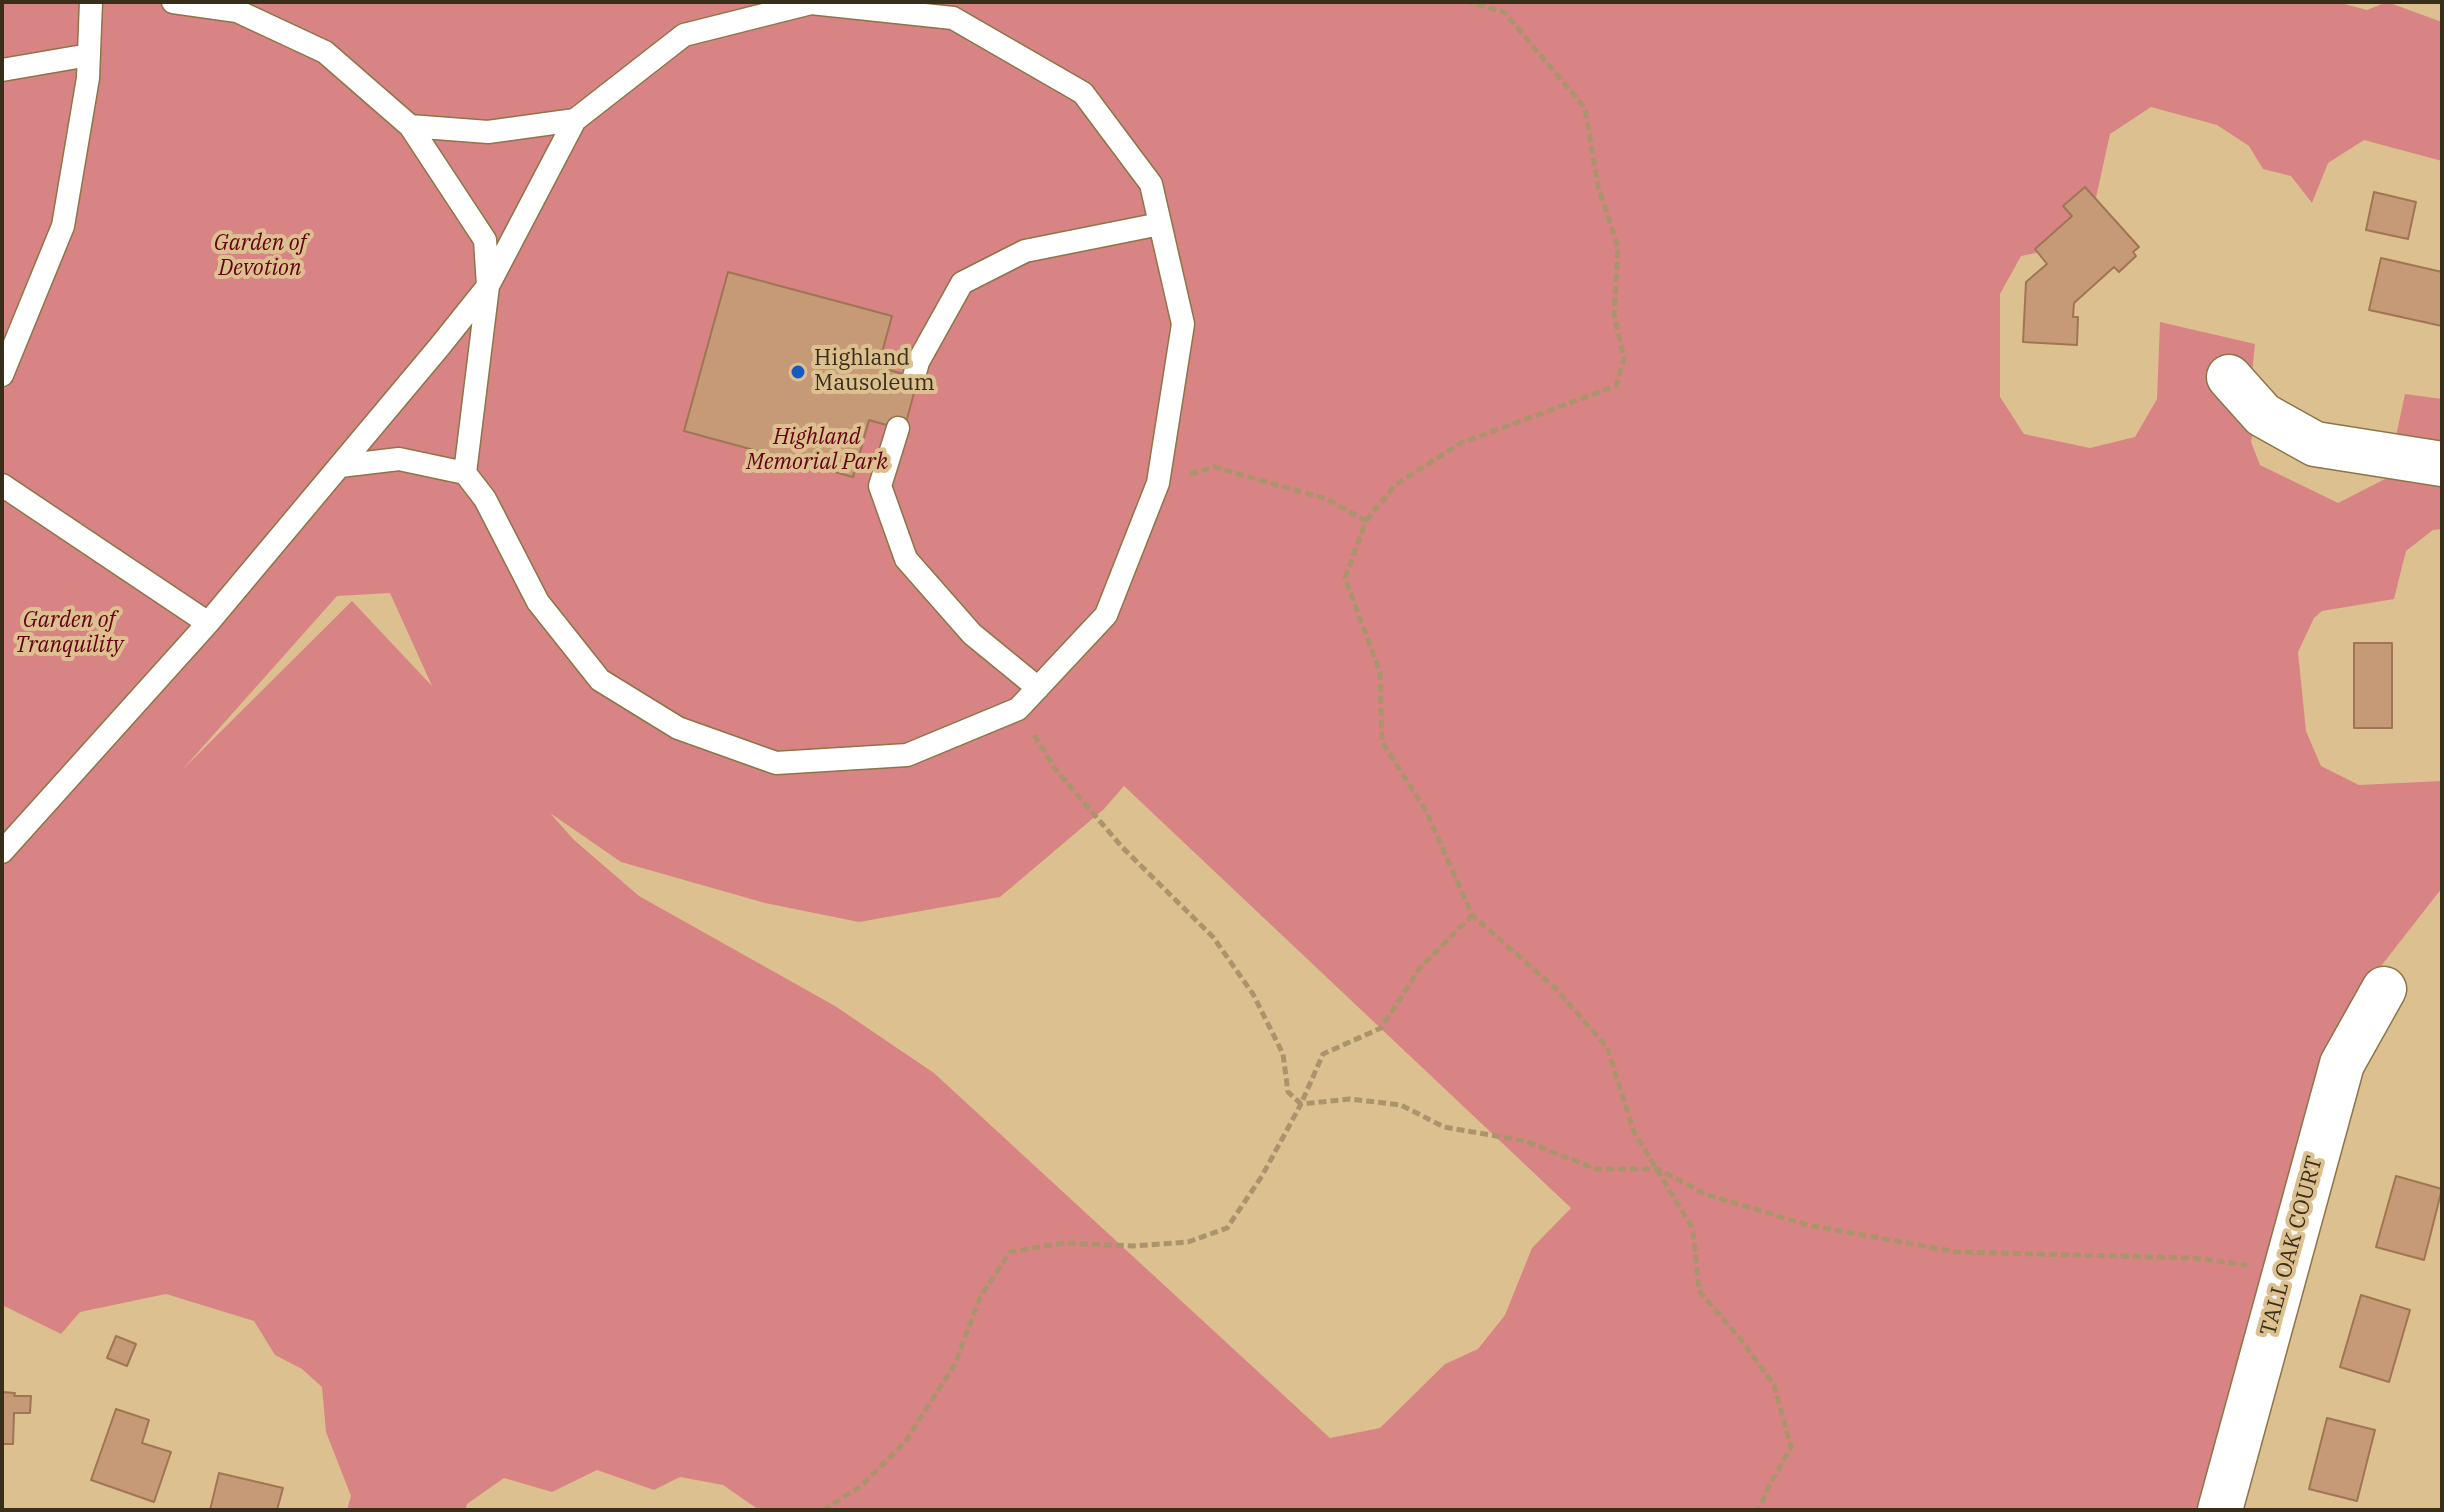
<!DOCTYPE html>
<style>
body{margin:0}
#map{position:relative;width:2444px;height:1512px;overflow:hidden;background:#ddc090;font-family:"IBM Plex Serif",serif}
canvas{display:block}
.frame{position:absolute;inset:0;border:4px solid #392e1a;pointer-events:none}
</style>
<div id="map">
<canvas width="2444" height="1512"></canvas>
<div class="frame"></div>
</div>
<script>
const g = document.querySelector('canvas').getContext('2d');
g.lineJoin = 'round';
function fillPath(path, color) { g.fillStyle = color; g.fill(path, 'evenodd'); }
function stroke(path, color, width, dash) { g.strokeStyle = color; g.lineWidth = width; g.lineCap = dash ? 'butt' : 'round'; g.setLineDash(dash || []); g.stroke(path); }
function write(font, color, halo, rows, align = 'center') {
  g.font = font + ' "IBM Plex Serif",serif'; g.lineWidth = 8; g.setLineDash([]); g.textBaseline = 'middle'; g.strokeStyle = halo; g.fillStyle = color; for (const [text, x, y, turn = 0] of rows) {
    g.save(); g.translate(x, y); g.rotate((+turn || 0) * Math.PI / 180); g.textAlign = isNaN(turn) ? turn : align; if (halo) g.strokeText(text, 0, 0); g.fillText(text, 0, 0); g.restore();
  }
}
const green = new Path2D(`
 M2 2H2337L2367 10 2387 2 2442 22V161L2364 140 2328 163 2312 203 2291 176 2263 169 2249 146 2217 125 2151 107 2110 134 2086 243 2021 256 2000 294V397L2024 434 2090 448 2135 437 2157 399 2160 322 2255 344 2252 374 2260 396 2251 442 2260 465 2338 503 2387 478 2405 394 2442 399V529L2433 530 2406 551 2394 599 2322 611 2314 618 2298 652 2306 731 2321 766 2359 785 2442 781V888L2367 984 2217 1510H759L723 1485 680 1477 654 1490 597 1470 552 1492 504 1478 467 1504 465 1510H347L351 1496 326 1432 322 1387 302 1369 275 1355 254 1321 166 1294 80 1312 61 1334 2 1305ZM390 593 432 686 352 601 183 769 337 596ZM1124 786 1571 1208 1532 1248 1505 1315 1478 1349 1445 1364 1380 1428 1330 1438 934 1073 835 1006 639 896 574 840 550 813 621 862 765 903 859 922 1000 897 1104 809Z`);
const building = new Path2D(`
 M2085 187 2139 247 2133 252 2136 256 2119 272 2114 267 2074 303 2073 317H2078L2077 345 2023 342 2026 282 2047 264 2035 249 2072 216 2063 206Z
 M2374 192 2416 202 2408 239 2366 230Z
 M2381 258 2442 272V326L2369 310Z
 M728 272 892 316 878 367 918 378 904 430 869 420 853 477 684 431Z
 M2354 643H2392V728H2354Z
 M2396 1176 2442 1189 2424 1260 2376 1247Z
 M2361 1295 2410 1310 2389 1382 2340 1367Z
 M116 1336 136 1344 127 1366 107 1358Z
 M2 1392 15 1393 14 1396H31L30 1413H14L13 1444H2Z
 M116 1409 149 1420 142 1443 171 1452 154 1502 91 1480Z
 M2327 1418 2375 1430 2357 1501 2309 1489Z
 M219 1473 283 1488 277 1510H210Z`);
const path = new Path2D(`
 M1190 474 1214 467 1327 499 1366 521 1345 578 1380 672 1382 742 1426 811 1472 915 1555 988 1607 1047 1634 1132 1693 1229 1699 1291 1742 1341 1774 1385 1791 1447 1769 1486 1759 1510
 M1366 521 1395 485 1461 443 1616 386 1624 359 1614 314 1618 247 1598 186 1585 108 1504 12 1469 2
 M1034 735 1056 770 1122 847 1213 937 1253 994 1283 1054 1288 1092 1301 1104 1323 1054 1381 1028 1420 968 1472 915
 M823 1510 861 1486 905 1442 955 1364 980 1297 1010 1252 1063 1243 1133 1246 1188 1242 1227 1228 1262 1176 1301 1104 1350 1099 1401 1105 1444 1127 1525 1141 1596 1169H1658L1705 1194 1808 1225 1957 1252 2194 1258 2247 1265`);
const lane = new Path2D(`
 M2 70 89 55
 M2 375 63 226 88 78 91 2
 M914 377 918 362 962 283 1025 251 1160 224
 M898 428 880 486 906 559 972 634 1038 688
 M340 466 399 459 465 473 485 499 538 602 600 680 678 728 776 763 907 755 1018 709 1106 615 1158 483 1183 324 1151 184 1083 93 953 18 811 3 684 35 575 120 488 132 410 126
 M465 473 488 286 575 120
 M2 485 208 623
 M2 852 208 623 440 346 488 286 485 240 410 126 325 52 237 11 173 2`);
const street = new Path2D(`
 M2229 377 2263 415 2315 444 2442 464
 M2220 1510 2342 1064 2384 989`);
const markers = [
 [798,372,8,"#1559c4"]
];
const parkNames = [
 ["Garden of",260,244],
 ["Devotion",260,269],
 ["Highland",817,438],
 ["Memorial Park",817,463],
 ["Garden of",69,621],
 ["Tranquility",69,646]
];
const poiNames = [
 ["Highland",814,359],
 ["Mausoleum",814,384]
];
const streetNames = [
 ["TALL OAK COURT",2292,1246,-75]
];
fillPath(green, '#d88484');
fillPath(building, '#c69a77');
stroke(building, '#9f7553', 2);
stroke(lane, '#8e7446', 25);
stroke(street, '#8e7446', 47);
stroke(path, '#ab946c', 5, [8, 4]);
stroke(lane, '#fff', 22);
stroke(street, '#fff', 44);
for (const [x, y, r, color] of markers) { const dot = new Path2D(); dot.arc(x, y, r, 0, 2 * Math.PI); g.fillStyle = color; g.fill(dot); stroke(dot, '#ddc090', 3); }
write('italic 22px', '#660014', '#ddc090', parkNames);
write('22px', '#392e1a', '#ddc090', poiNames, 'left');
write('22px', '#392e1a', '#ddc090', streetNames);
</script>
